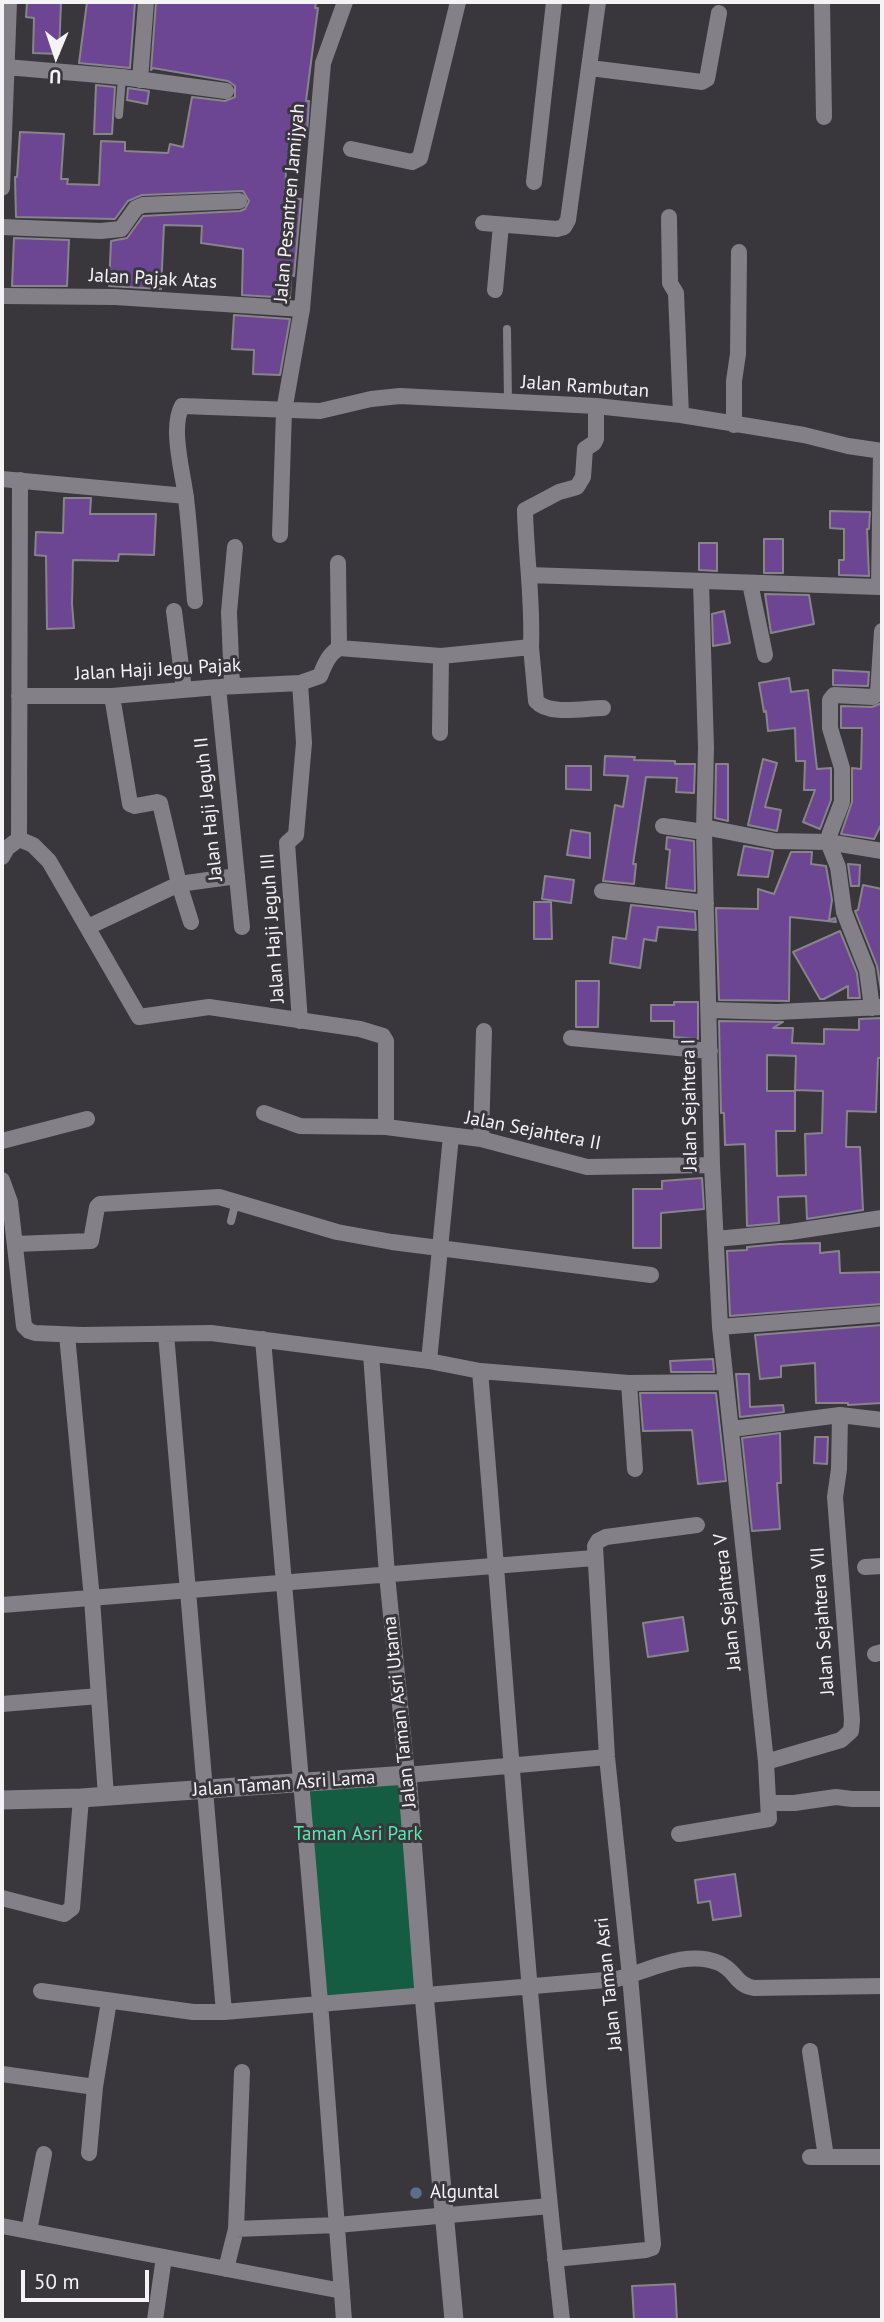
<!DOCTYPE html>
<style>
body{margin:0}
#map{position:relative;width:884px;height:2322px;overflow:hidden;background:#39363c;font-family:"PT Sans",sans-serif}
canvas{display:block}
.frame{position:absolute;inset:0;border:4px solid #f4f3f6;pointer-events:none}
.north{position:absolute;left:21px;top:21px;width:70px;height:70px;-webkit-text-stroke:5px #39363c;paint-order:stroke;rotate:182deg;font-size:19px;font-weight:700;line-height:28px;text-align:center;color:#f4f3f6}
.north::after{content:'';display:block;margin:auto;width:24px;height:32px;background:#f4f3f6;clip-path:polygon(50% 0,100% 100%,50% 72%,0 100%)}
.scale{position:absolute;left:21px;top:2270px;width:128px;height:32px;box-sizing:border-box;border:4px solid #f4f3f6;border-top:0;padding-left:9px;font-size:21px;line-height:24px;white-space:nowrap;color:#f4f3f6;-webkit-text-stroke:5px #39363c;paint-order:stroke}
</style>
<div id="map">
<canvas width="884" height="2322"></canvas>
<div class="frame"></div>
<div class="north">U</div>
<div class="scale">50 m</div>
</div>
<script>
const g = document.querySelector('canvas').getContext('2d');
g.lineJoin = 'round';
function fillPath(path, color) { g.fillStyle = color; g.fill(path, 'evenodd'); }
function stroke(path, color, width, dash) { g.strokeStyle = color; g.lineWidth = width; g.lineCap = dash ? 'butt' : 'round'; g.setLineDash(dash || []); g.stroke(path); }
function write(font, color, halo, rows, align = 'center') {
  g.font = font + ' "PT Sans",sans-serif'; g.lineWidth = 6; g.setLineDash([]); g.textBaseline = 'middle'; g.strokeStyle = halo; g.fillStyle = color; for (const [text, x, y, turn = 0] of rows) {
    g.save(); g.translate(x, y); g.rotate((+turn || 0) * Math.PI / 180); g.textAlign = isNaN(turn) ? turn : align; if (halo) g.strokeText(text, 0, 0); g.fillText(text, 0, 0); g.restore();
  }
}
const green = new Path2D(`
 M409 1771 424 1994 320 2002 297 1783Z`);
const building = new Path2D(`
 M27 2H61L59 54 33 53 34 18 26 17Z
 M87 2H135L130 68 79 63Z
 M156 2 316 3 315 8H318L306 101H309L307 133 296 132 290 169 286 168 285 198 301 199 294 276 291 275 290 298 242 295 243 249 201 243 202 226 164 225 161 289 109 286 111 241 127 238 143 216 240 211 245 209 249 201 243 191 142 195 128 201 115 219 16 217 15 177H17L20 132 64 134 61 179H68L67 184 99 185 101 141 125 142V151L168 153 170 144 183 147 192 97 225 101 235 97V86L228 81 153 68 151 70Z
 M96 85 115 87 112 134H94Z
 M128 88 149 91 147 104 127 100Z
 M14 238 69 240 67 286H12Z
 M234 315 290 319 280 375 253 374 254 350 232 349Z
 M64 498H91L90 514H156L154 555 119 554 118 561 73 560 72 604 74 628 47 629 46 556 35 555 36 532 63 533Z
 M830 511 870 512 869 529H867L869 576 839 575V560H844V529L830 528Z
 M764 539H783V573H764Z
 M699 543H717V571L699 570Z
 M765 594 809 595 814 624 771 633Z
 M724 611 730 643 713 646 712 614Z
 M833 670 869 672 868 686 833 685Z
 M789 678 791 692 808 690 817 769 831 768V800L820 829 803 822 815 790H804L805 761H796L795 728 768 731 766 711 764 712 759 683Z
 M882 703V823L874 839 841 834 852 802V768L861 769 862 728H841V706L872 707Z
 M605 756 635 757 634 760 675 761V764H695L694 793 676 792 677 778 646 777 633 864H636L634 884 603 881 615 805 623 807 628 776 604 775Z
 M763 759 777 763 765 807 781 810 777 831 748 825Z
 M716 764H728V821L715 818Z
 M566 766H591V790L566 789Z
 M571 830 590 833V858L567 855Z
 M667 837 694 841 695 891 666 888 670 850 666 849Z
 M744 846 773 851 768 877 738 875Z
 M791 852H812L811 864 826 866 832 900 829 920 835 918 836 922 790 917 789 1001 719 1000 716 908 758 909V889L774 894Z
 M848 864 860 865 859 886H851Z
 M545 876 574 880 571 903 542 899Z
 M863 885 882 889V997L877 966 855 911 858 910Z
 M534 902H551L552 939H534Z
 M631 905 695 912 696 930 658 927 656 941 644 939 640 968 610 963 613 937 626 939Z
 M840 931 857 973 860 998H848V986L824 999H820L793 952Z
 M576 981H599L598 1027H576Z
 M674 1002H698V1039L674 1037V1021H651V1005H674Z
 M882 1018V1058H878L876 1112 847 1111 846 1147H860L863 1210 807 1219 806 1196 778 1197 779 1223 747 1226 745 1144 725 1145 724 1113H721L719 1021 783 1022 773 1028H793L792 1043 824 1044V1029L859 1030V1019ZM767 1055 796 1056 795 1090 823 1091 822 1133 805 1134 806 1175 777 1176 776 1131H795V1091H767Z
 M702 1178 704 1209 661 1213V1248H633V1189H662V1181Z
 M820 1243V1253L839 1251 840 1273 882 1272V1304L730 1316 727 1251 747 1250V1247L779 1244Z
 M882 1325V1403L848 1405V1403H816L815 1363 781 1366V1377L760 1379 755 1335Z
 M713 1359 714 1372H671L670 1361Z
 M736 1374H749L750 1407 783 1405 784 1412 740 1417Z
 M640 1393H716L726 1481 698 1484 692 1430 643 1431Z
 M780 1433 781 1483H777L780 1529 752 1531 742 1438Z
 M815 1437H828L827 1464 814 1463Z
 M683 1617 688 1651 648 1657 643 1623Z
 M735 1874 741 1916 713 1920 710 1901 698 1903 695 1880Z
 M675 2284 677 2320H634L632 2286Z`);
const service = new Path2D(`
 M119 115 122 77
 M507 329 508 402
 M231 1221 236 1201`);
const minor = new Path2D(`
 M822 2 824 117
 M6 67 122 77 226 91
 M590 68 702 82 707 79 719 13
 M140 80 146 2
 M351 149 412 162 420 158 458 2
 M534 182 554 2
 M2 188 9 2
 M669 217 670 283 676 293 681 415
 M483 223 557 229 564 227 568 220 598 2
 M2 227 101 231 121 229 136 208 143 205 239 201
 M495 290 501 225
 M2 296 115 297 302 309
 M734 425V381L738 354 739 252
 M2 479 186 496
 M280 535 284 411 302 309 323 63 345 2
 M338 563 339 648
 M529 575 879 587 881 451
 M750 583 765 655
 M195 601C192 567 190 532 186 498 183 473 170 428 182 406L320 411 371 399 400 396 596 406 681 415 804 435 848 446 882 451
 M174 611 184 690
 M531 647 536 701C549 716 584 708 603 708
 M339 648 441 656 531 647C533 600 526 557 525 510L559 492 577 487 583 477 585 449 594 443 596 439V406
 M232 686 229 612 235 547
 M218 687 242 927
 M19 696H112L218 687 300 683
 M112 696 130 804 135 806 157 802 160 803 179 884 237 876
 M440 733 441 656
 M663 826 704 832
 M704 827 775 841 828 842 882 851
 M19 839 33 845 49 861 139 1017 209 1007 360 1029 383 1036 386 1041V1127
 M2 857 7 848 19 839 20 480
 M602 891 706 903
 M88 927 179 884 191 922
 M872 1008 867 970 844 912 838 867 828 842 830 833 842 802V768L830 728V700L834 695 873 697 878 693 882 631
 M710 1010 777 1012 882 1007
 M300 1021 287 843 296 835 304 743 300 683 320 676C325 664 328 655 339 648
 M571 1038 710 1051
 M264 1113 300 1126 386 1127 481 1139 587 1167 712 1165
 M481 1139 484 1031
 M2 1141 87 1119
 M2 1180 10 1202 24 1326 29 1331 35 1333 82 1335 211 1333 429 1361 480 1371 629 1383 725 1382
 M716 1239 790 1232 882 1218
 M16 1244 91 1241 97 1207 100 1204 219 1197 337 1232 392 1242 651 1275
 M720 1327 882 1314
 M166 1334 224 2012
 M67 1335 92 1599 106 1796
 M263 1339 320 2002 344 2320
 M371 1354 387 1575 407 1775 607 1757
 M429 1361 451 1136
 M480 1371C507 1687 527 2005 562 2320
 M629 1383 635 1469
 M732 1429 840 1415 882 1420
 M865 1567 882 1566
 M2 1605 594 1558
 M875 1654 882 1652
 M2 1704 99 1696
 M766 1762 841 1740 851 1731 852 1720 835 1497 839 1469 840 1415
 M768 1803H794L836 1797 852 1799H882
 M679 1834 769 1819 766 1762 720 1327 712 1165 704 832 706 748 701 582
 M2 1898 64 1914 72 1908 81 1798
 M41 1991 193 2012H224L617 1979C649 1971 686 1949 719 1963 737 1971 734 1984 754 1988L882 1986
 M810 2051 826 2157
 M2 2074 95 2087 109 2001
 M89 2153 95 2087
 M810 2157H882
 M2 2226 342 2291
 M236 2229 242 2072
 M29 2231 44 2154
 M555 2259 646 2250 652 2248 653 2244 630 1976 607 1757 595 1546 598 1541 606 1537 697 1525
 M226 2269 236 2229 337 2225 550 2206
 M155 2320 164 2257`);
const tertiary = new Path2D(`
 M2 1800 81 1798 407 1775 424 1994 454 2320`);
const markers = [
 [416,2193,7,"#5c6f8a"]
];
const streetNames = [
 ["Jalan Pesantren Jamijyah",290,203,-85],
 ["Jalan Pajak Atas",153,279,3],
 ["Jalan Rambutan",585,387,4],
 ["Jalan Haji Jegu Pajak",158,670,-3],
 ["Jalan Haji Jeguh II",209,809,-96],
 ["Jalan Haji Jeguh III",273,928,-94],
 ["Jalan Sejahtera I",690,1105,-91],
 ["Jalan Sejahtera II",533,1131,11],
 ["Jalan Sejahtera V",728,1602,-96],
 ["Jalan Sejahtera VII",823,1621,-94],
 ["Jalan Taman Asri Utama",400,1712,-96],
 ["Jalan Taman Asri Lama",284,1784,-4],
 ["Jalan Taman Asri",609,1984,-96]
];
const parkNames = [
 ["Taman Asri Park",358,1835]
];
const poiNames = [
 ["Alguntal",430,2193]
];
fillPath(green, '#145c42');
fillPath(building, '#6c4693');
stroke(building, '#87848a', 2);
stroke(service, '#838087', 8);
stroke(minor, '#838087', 16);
stroke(tertiary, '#838087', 19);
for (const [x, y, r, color] of markers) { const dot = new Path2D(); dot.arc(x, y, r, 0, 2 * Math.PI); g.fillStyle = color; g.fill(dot); stroke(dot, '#39363c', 2.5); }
write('19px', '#f4f3f6', '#39363c', streetNames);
write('19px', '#53edb2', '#39363c', parkNames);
write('19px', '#f4f3f6', '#39363c', poiNames, 'left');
</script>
